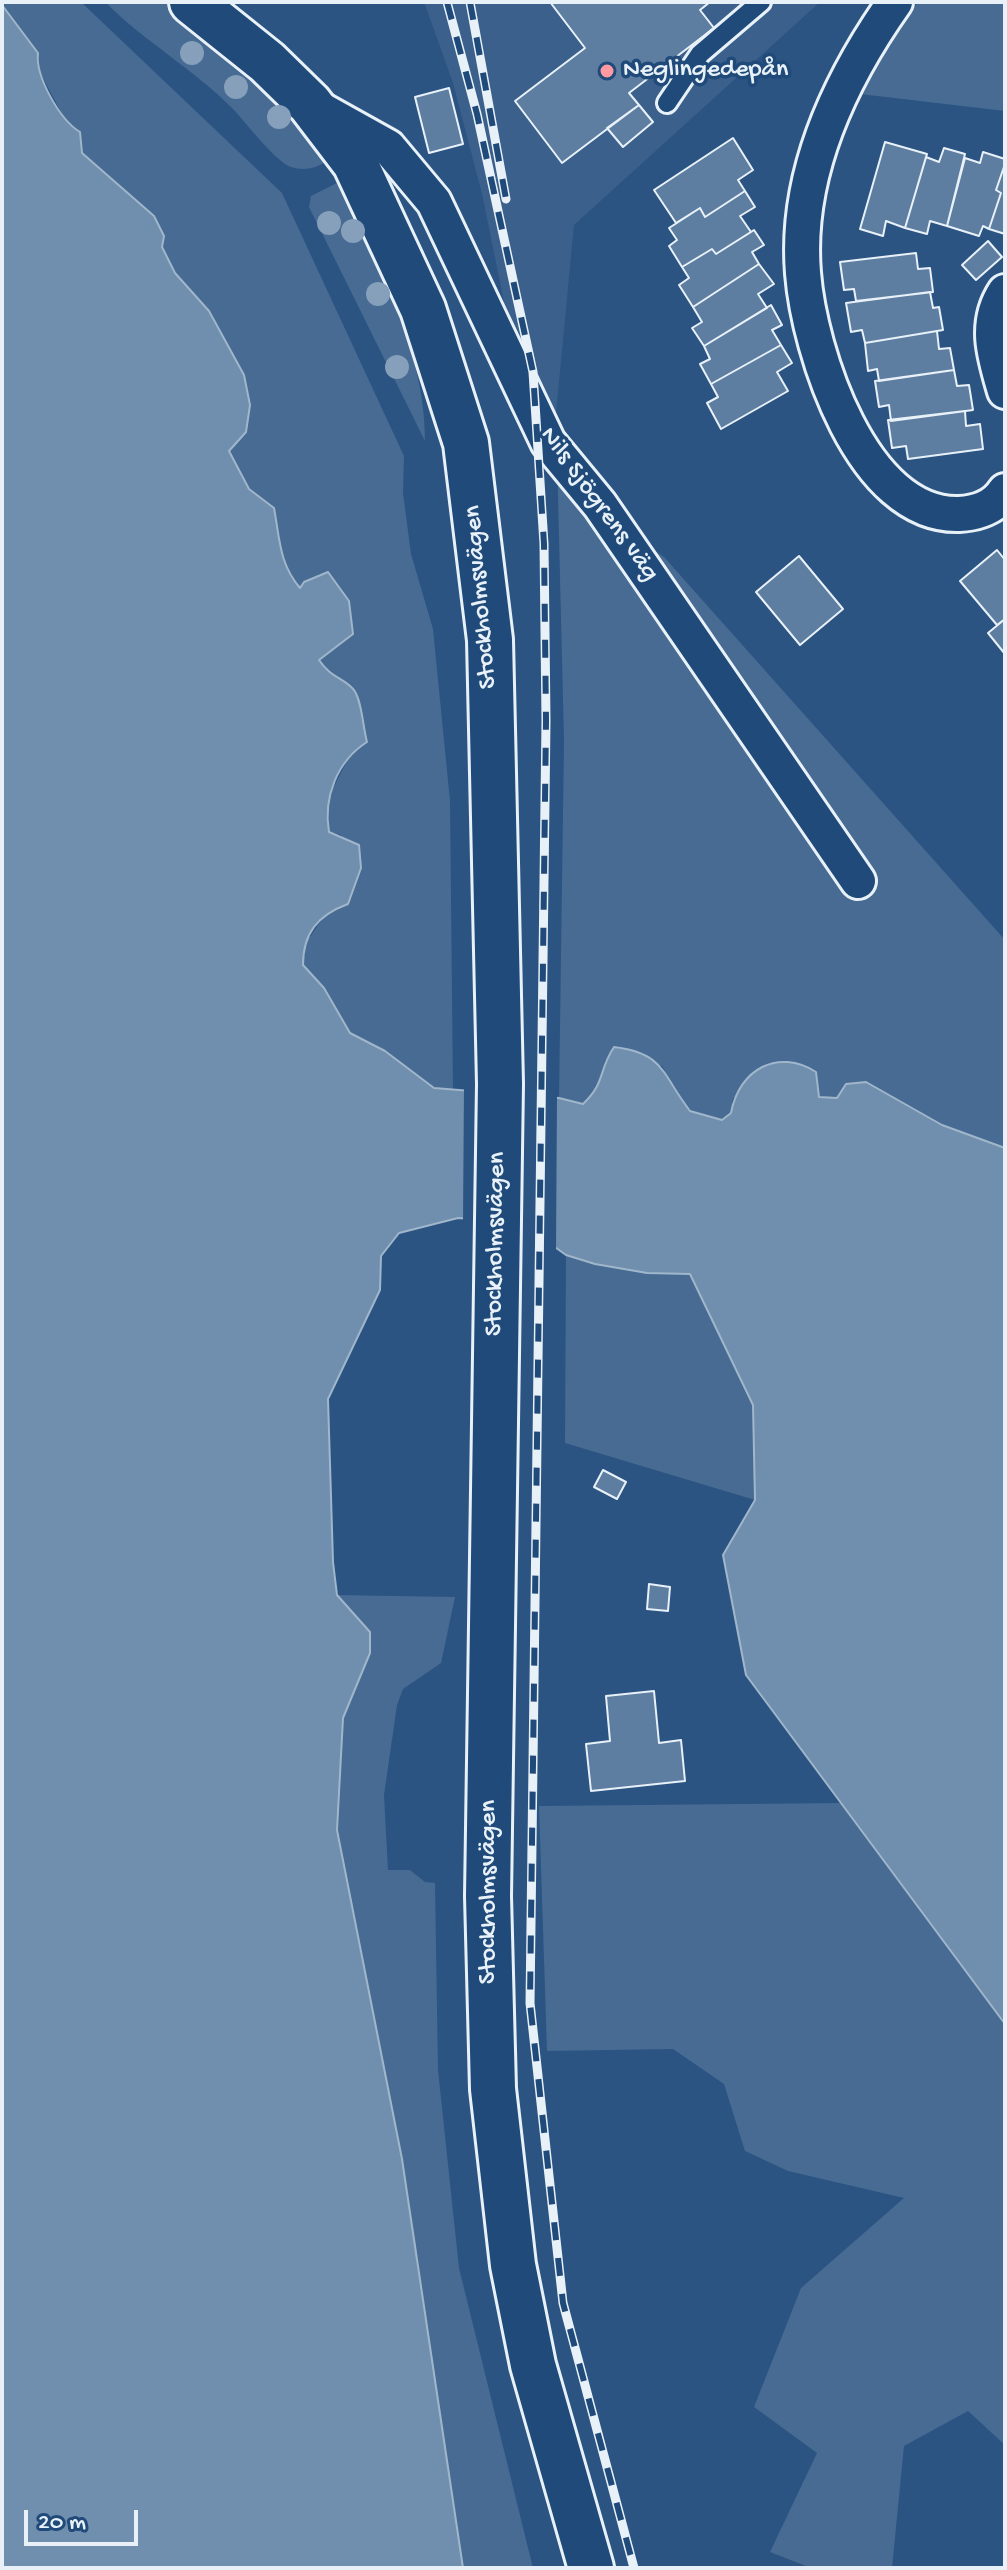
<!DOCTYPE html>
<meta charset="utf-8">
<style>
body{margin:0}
#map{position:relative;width:1007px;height:2570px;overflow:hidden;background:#2b5482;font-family:"Gochi Hand",sans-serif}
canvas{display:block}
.frame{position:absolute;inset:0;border:4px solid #e8f1f8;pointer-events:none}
.scale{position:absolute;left:24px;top:2510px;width:114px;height:36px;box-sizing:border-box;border:4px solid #e8f1f8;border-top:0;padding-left:10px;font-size:24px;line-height:28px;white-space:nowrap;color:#e8f1f8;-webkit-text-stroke:6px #1f4a7a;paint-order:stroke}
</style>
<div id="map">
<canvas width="1007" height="2570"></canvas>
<div class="frame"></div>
<div class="scale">20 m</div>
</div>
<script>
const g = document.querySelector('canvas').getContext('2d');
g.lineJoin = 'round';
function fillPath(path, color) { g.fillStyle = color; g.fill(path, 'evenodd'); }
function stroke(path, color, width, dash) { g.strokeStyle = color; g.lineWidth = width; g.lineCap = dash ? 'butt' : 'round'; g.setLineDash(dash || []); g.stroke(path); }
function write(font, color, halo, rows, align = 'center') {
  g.font = font + ' "Gochi Hand",sans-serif'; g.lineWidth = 7; g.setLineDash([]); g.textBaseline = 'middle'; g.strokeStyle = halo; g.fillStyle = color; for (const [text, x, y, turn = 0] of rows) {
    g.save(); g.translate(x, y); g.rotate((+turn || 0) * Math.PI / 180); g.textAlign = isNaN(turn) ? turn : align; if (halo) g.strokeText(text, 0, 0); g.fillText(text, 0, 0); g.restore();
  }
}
const built = new Path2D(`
 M424 2H820L574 225 556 413 524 372 507 317 482 194 453 83Z`);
const green = new Path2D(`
 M2 2H81L282 193 404 456 403 493 411 554 433 629 450 801 453 1089 434 1088 386 1051 350 1033 324 988 303 965V947L327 912 341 835 329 832 325 804 352 751 360 717 356 693 345 682 330 676 319 660 341 644 289 575 278 551 274 509C251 494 237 476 229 450L224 340 210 313 175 273 162 247 119 185 82 153 80 133 68 125Z
 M105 2H178L255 66 326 161C317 169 302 171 291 167 276 162 246 123 234 110 195 70 145 42 105 2Z
 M918 2H1005V111L860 94 877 57Z
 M337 183C376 262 426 351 425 441L309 207 311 196Z
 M557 455 578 498 664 557 1005 940V1148L942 1125 883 1091 837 1098H733L731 1113 722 1120 690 1111 662 1066 605 1061 600 1088 583 1104 559 1098 564 741Z
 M566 1255 595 1264 690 1274 753 1404 755 1500 565 1443Z
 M337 1595 455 1597 441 1663 403 1689 397 1705 384 1795 388 1870H410L425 1882 435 1883 438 2070 459 2268 533 2568H463L402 2159 337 1830 343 1718 370 1653Z
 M841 1803 1005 2024V2445L968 2411 904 2446 892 2568H811L770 2552 817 2453 754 2407 801 2288 904 2198 788 2171 745 2151 724 2084 673 2049 547 2051 539 1806Z`);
const water = new Path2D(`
 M2 5 38 53C35 76 60 120 80 132L82 153 154 216 164 236 162 247 175 273 209 311 244 375 250 405 246 432 229 451 249 489 274 508C280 540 279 563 300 588L304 582 328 572 349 601 353 634 319 660C332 679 343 677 354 690 362 701 363 728 367 742 337 761 323 798 329 832L359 845 361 868 348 904C318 915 303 933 303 965L324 988 350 1033 385 1051 434 1088 559 1098 583 1104C606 1082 598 1071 614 1047 665 1053 662 1075 690 1111L722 1120 731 1113C739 1069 778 1048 816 1072L819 1097 837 1098 846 1084 866 1082 942 1125 1005 1148V2024L746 1675 723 1555 755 1500 753 1405 690 1274 647 1273 595 1264 566 1255 538 1235 505 1222 458 1218 399 1233 381 1256 380 1290 328 1399 333 1562 337 1595 370 1632V1653L343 1718 337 1830 402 2159 463 2568H2Z`);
const pier = new Path2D(`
 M464 1086 557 1094 556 1252 536 1238 504 1225 463 1223Z`);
const building = new Path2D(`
 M550 2H710L700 10 714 28 629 93 639 105 562 163 515 101 585 48Z
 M449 88 463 144 429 153 415 97Z
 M639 105 653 122 623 147 607 128Z
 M733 138 753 170 738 180 745 191 705 217 700 208 676 223 654 190Z
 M885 142 927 154 905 228 886 221 883 236 860 229Z
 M944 148 965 154 947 226 930 221 927 234 905 228 926 157 939 162Z
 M983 152 1005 159V164L996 190 1001 193 989 229 983 226 979 236 947 226 965 158 980 163Z
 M1005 164V234L989 229 1001 193 996 190Z
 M745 191 755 207 740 216 751 232 716 254 712 249 682 267 669 246 677 240 669 228 700 208 705 217Z
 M754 230 764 245 752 252 759 264 693 307 679 285 689 278 682 267 712 249 716 254Z
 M988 241 1002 257 976 280 962 265Z
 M916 253 918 269 930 268 933 292 856 301 854 289 844 290 840 262Z
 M759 264 774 284 758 294 767 308 704 346 692 328 702 322 693 307Z
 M930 292 933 308 939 307 943 330 865 343 862 330 851 332 846 303Z
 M771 305 782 325 772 330 781 345 711 384 700 364 710 359 704 346Z
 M937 331 939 349 950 348 954 370 879 381 877 369 868 371 865 343Z
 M781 345 792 363 777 372 788 391 721 429 707 403 718 397 711 384Z
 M954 370 957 386 969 385 973 410 891 421 889 405 879 407 875 381Z
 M965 411 966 426 980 424 983 449 908 459 906 446 892 448 888 420Z
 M997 550 1005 560V619L997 625 960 581Z
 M799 556 843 609 800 645 756 592Z
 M1005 619V654L988 633Z
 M603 1470 626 1482 617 1499 594 1487Z
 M649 1584 670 1587 668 1611 647 1609Z
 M654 1691 659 1743 681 1740 685 1781 591 1791 586 1744 610 1741 606 1696Z`);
const service = new Path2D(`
 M667 103 700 54 761 2`);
const minor = new Path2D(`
 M895 2C840 80 795 175 803 273 809 351 862 517 959 514 977 513 995 507 1005 491
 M318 108 388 147 434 202 548 442 600 505 858 881
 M1005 292C984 324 995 357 1005 391`);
const secondary = new Path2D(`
 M192 2 267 62 310 104 355 163 423 309 466 443 490 640 500 1084 488 1896 493 2089 513 2265 533 2365 591 2568`);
const rail = new Path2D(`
 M447 2 477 114 533 372 544 544 546 721 530 2003 563 2303 634 2568
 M470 2 506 199`);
const trees = [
 [192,53],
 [236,87],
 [279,117],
 [329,223],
 [353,231],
 [378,294],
 [397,367]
];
const markers = [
 [607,71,8,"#ff9aa2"]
];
const poiNames = [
 ["Neglingedepån",623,71]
];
const streetNames = [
 ["Nils Sjögrens väg",598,505,54],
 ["Stockholmsvägen",482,597,-95],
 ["Stockholmsvägen",497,1244,-89],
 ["Stockholmsvägen",490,1892,-90]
];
fillPath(built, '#3a608b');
fillPath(green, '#476b93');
fillPath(water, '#708ead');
stroke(water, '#a0b6cb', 2);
fillPath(pier, '#2b5482');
fillPath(building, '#5d7da1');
stroke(building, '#e8f1f8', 2);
stroke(service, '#e8f1f8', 24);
stroke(minor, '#e8f1f8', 40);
stroke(secondary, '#e8f1f8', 50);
stroke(service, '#1f4a7a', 18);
stroke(minor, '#1f4a7a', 34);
stroke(secondary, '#1f4a7a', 44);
stroke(rail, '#e8f1f8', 9);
stroke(rail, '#1f4a7a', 6, [18]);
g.fillStyle = '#869fbb';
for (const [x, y] of trees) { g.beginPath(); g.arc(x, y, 12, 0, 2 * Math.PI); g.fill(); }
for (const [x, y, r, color] of markers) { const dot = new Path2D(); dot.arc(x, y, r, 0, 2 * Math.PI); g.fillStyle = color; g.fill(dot); stroke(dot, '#1f4a7a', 3); }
write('26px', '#e8f1f8', '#1f4a7a', poiNames, 'left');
write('26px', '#e8f1f8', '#1f4a7a', streetNames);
</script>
